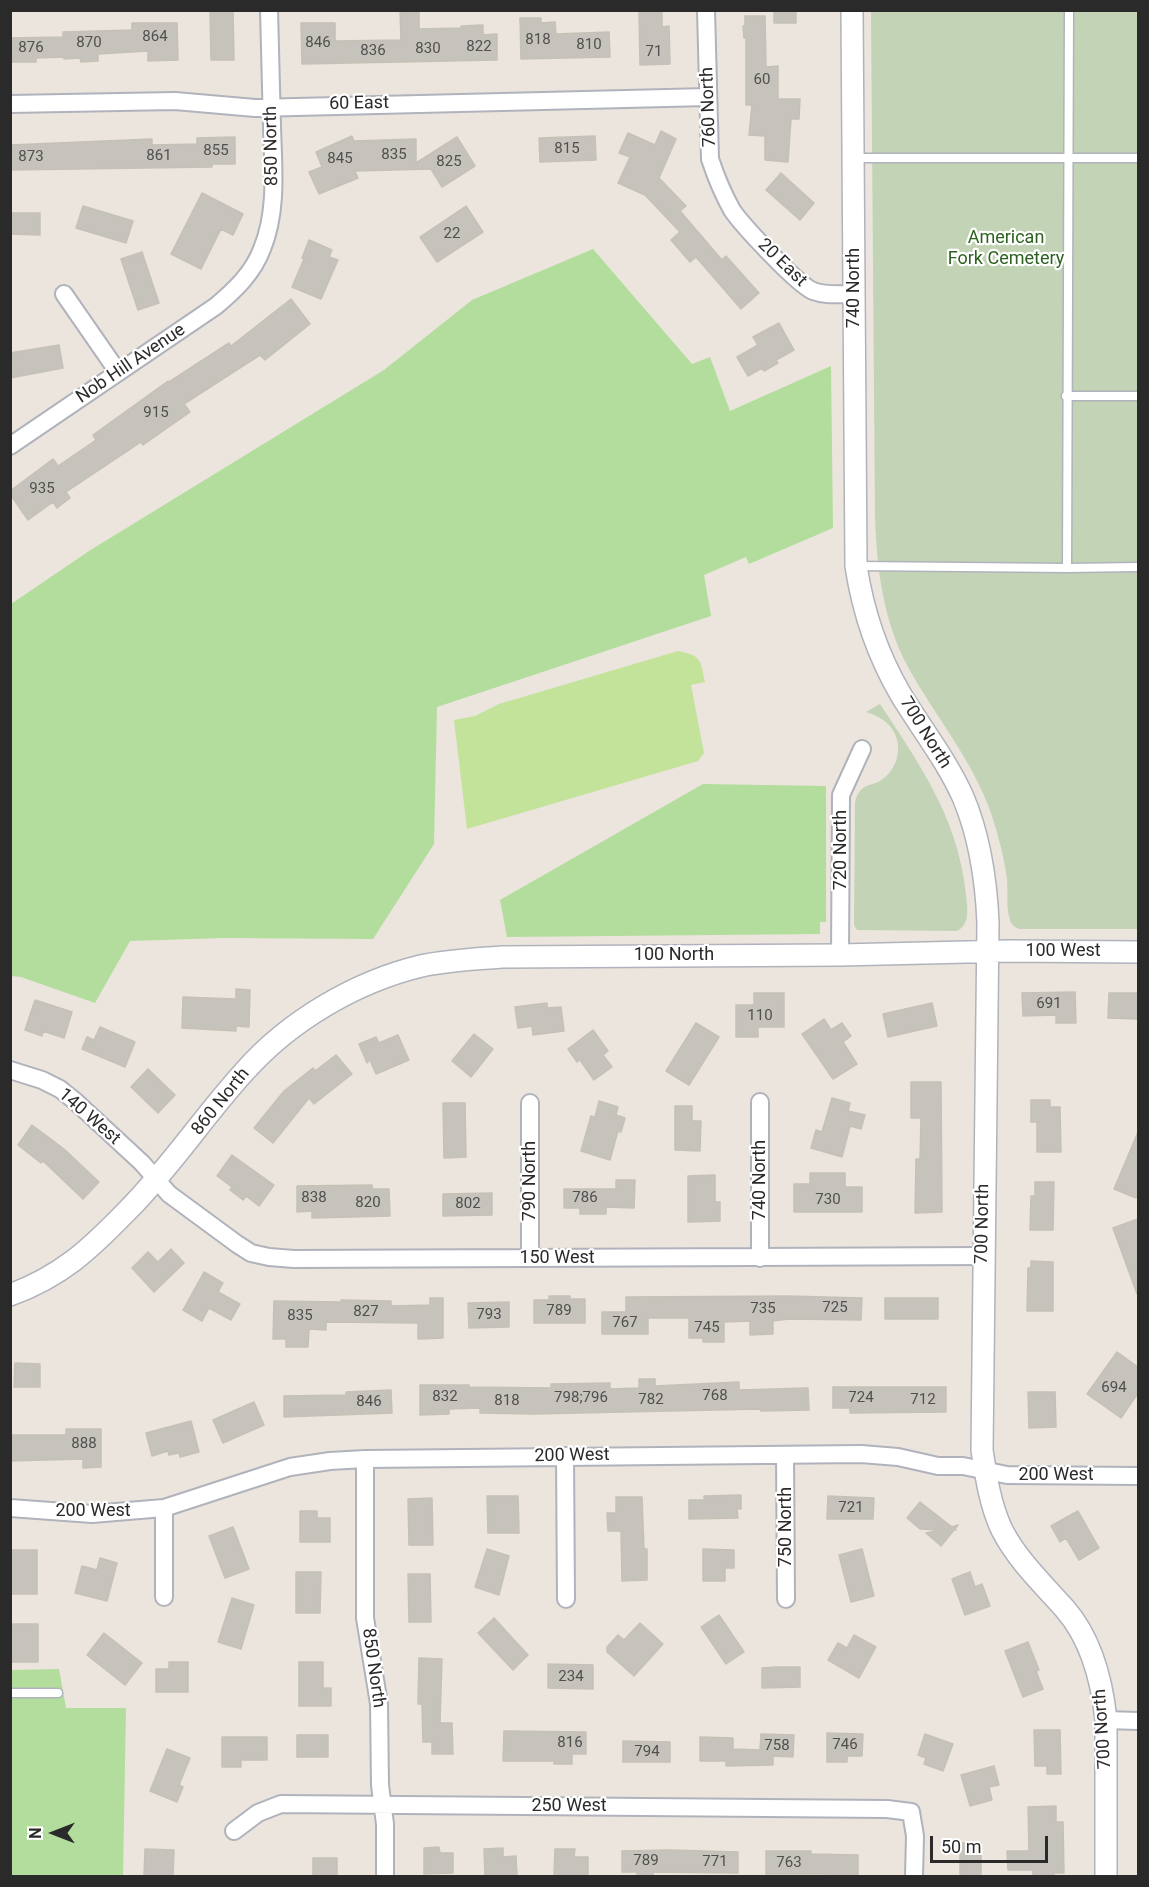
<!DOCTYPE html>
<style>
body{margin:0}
#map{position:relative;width:1149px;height:1887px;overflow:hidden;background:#ebe5dd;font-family:Roboto,sans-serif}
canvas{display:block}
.frame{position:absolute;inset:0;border:12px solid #2a2a2a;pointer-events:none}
.north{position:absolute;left:24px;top:1803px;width:60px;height:60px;-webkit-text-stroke:4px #fff;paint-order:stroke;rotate:270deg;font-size:16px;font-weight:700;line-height:24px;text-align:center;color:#2a2a2a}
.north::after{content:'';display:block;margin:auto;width:21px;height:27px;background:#2a2a2a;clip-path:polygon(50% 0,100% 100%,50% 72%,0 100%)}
.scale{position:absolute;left:930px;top:1836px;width:118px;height:27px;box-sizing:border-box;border:3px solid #2a2a2a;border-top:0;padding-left:8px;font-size:18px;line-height:21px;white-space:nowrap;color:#2a2a2a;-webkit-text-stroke:4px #fff;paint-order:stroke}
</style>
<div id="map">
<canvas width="1149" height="1887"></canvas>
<div class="frame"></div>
<div class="north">N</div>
<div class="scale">50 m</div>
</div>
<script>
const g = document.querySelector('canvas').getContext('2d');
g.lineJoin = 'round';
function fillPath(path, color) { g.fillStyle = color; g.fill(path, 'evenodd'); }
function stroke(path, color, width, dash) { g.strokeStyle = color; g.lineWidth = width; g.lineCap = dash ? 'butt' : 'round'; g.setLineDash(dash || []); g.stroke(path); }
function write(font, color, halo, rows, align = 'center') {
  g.font = font + ' Roboto,sans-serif'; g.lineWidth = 4.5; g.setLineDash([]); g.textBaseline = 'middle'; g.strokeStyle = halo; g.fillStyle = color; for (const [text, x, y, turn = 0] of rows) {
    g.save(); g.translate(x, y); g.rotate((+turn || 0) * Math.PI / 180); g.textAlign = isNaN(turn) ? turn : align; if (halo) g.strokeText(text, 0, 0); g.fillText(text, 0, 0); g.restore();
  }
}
const green = new Path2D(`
 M593 249 692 364 710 357 730 411 831 366 833 528 749 564 746 557 704 575 711 616 437 707 434 844 373 939 223 938 130 941 95 1003 21 977 11 976V604L89 551 384 370 472 300Z
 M703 784 826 786V922H820V934L507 937 500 900Z
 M59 1669 66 1708H126L123 1876H11L10 1670Z`);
const cemetery = new Path2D(`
 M871 11H1138V929H1019C1014 927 1012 925 1010 920 1006 908 1008 892 1007 879 1004 856 998 835 991 813 972 759 935 716 908 667 883 620 877 570 875 517Z
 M880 704C920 765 958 818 966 894 967 907 971 924 957 931L857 930 854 925 855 803C856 798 857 794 861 790 865 785 872 785 878 782 895 773 903 752 895 734 889 721 878 716 866 712Z`);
const pitch = new Path2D(`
 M678 651C702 656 700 659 705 682L691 685 704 753 698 761 467 829 454 720 475 716 499 704Z`);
const building = new Path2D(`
 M210 10H233L234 60H211Z
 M400 10H419V29L461 28V26L483 25V35L497 34V60L302 64 301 23H335V41L401 40Z
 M639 10H662V27L669 26 670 64 640 65Z
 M774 10H796V23H774Z
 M745 16H765L766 67 778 66V99H800L799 119H791L788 162 765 160V136L749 135 752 105H746V38H744L743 26H745Z
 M520 18H541V23L555 22 556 34 609 32 610 57 521 59Z
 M132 23H177L178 60 148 61V51L98 54V61L81 62 80 58 64 59V57L36 58V62H10V38L63 37V32L132 30Z
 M661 131 676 139 659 178 686 206 680 211 722 260 726 256 759 293 741 309 696 257 690 262 671 240 680 232 645 195 618 183 630 157 619 153 628 133 655 145Z
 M352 136 354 141 416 139V163L457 137 475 166 442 187 431 169 355 171 358 178 319 194 309 172 322 167 316 152Z
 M595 136 596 160 540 162 539 138Z
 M235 137V164H212V167L10 170V145L152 139V145L197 144V138Z
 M781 173 814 203 800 220 766 190Z
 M202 193 243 214 233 235 221 229 201 269 171 254Z
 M83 206 133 221 126 243 76 228Z
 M466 206 483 232 437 262 420 237Z
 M10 213H40V235L10 234Z
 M309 240 332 250 329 257 338 260 321 299 292 287 304 259 302 258Z
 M142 252 159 303 138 310 121 259Z
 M291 299 310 324 265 360 260 355 184 404 190 412 143 445 141 442 66 492 70 498 57 508 53 502 28 520 10 494V491L53 459 58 466 96 440 93 435 168 381 169 382 229 343 231 346Z
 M779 323 794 350 776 360 778 363 764 371 762 368 748 376 737 357 758 345 753 337Z
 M59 345 63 368 10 378V353Z
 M236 989 250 990 249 1027 236 1026V1031L182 1028 183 997 236 999Z
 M1075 992 1076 1023H1056V1015L1023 1016 1022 993Z
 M754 993H784V1027H758V1037H736V1005H754Z
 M1109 993H1138V1019L1108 1018Z
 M35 1000 72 1012 64 1038 43 1031 42 1036 25 1030Z
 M547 1003V1008L561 1007 564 1031 533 1035 532 1026 518 1028 515 1007Z
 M932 1003 937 1026 888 1037 883 1014Z
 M824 1019 831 1030 842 1023 851 1036 843 1042 857 1064 833 1079 802 1034Z
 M696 1023 719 1037 689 1085 666 1071Z
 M100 1027 135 1042 125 1067 82 1049 87 1037 94 1040Z
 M593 1030 608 1051 603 1055 612 1067 594 1080 580 1060 577 1062 568 1049Z
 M474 1034 493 1049 471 1077 452 1061Z
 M398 1035 409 1060 376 1074 370 1060 367 1063 359 1044 376 1037 379 1043Z
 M336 1055 352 1074 314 1104 309 1098 273 1143 254 1128 284 1091 313 1068 315 1071Z
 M148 1069 175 1095 158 1113 131 1087Z
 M911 1082H941L942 1212 915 1213 916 1159H920L921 1118H911Z
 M832 1098 850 1103 848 1111 865 1115 861 1129 850 1126 842 1157 811 1148 816 1130 822 1132Z
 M1031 1100H1050V1107H1060L1061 1152H1037V1122H1031Z
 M599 1101 618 1107 616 1115 625 1118 621 1132 618 1131 610 1160 581 1151 591 1116 595 1117Z
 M443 1103H465L466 1157 444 1158Z
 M675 1106H692V1121H701L700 1151 675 1150Z
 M32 1125 64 1149 99 1182 83 1199 43 1161 41 1163 18 1145Z
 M1138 1132V1192L1136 1198 1114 1189Z
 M232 1155 274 1185 259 1206 246 1196 243 1200 230 1190 232 1187 217 1176Z
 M810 1173H845V1187H862V1212H794V1184H810Z
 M715 1175V1202H720V1221L688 1222V1176Z
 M616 1180H635L634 1208 606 1207V1214H580V1208H564V1189H616Z
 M1035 1182H1054L1053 1230H1030L1031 1196H1035Z
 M372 1185V1189H389L390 1216 312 1218V1211L297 1212V1186Z
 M492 1193V1215L443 1216V1194Z
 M1138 1219V1294H1137L1113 1228Z
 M171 1249 184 1263 154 1292 132 1268 148 1252 158 1262Z
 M1031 1261 1053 1262V1311H1027L1028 1268H1031Z
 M204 1272 223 1283 218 1292 240 1304 231 1320 209 1308 202 1321 183 1310Z
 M549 1296H570V1299H585V1323H534V1300H549Z
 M789 1296 862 1298 861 1320 789 1319 773 1321V1334L750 1335V1321L724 1322V1342H703V1338H689V1318H648V1334H602V1312H626V1297Z
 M430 1298H443V1338L418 1339V1323L326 1322V1330L309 1329 308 1347H286V1339H273L274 1301 341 1302V1300L391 1301V1306L430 1305Z
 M885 1298H938V1319H885Z
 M509 1302V1327L469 1328 468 1303Z
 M1117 1352 1138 1367V1393L1121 1418 1087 1394Z
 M15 1363 40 1364V1387H14Z
 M639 1379H655V1386L739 1382V1390L808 1388 809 1410 761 1411V1409L534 1414 480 1413V1408L449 1409V1414L420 1415V1385H469V1387L551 1388V1384L610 1383V1389L639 1388Z
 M833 1387H946V1412L850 1413V1408H833Z
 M391 1390 392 1413 284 1417V1396L346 1395V1392Z
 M1028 1392H1055L1056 1427 1029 1428Z
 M254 1402 264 1425 223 1443 213 1420Z
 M191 1421 199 1452 180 1457 179 1453 169 1455 168 1451 152 1456 146 1433Z
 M66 1429H101V1467L83 1468V1459L10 1461V1435H66Z
 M741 1495V1509H737L738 1518 689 1519V1500H704V1496Z
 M487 1496H518L519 1533H488Z
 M828 1496 874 1498 873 1519H827Z
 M616 1497H642L644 1549H647V1580L622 1581 621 1531H608L607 1513H616Z
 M432 1498 433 1545H409L408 1499Z
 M920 1502 952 1527 958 1525 955 1529 956 1530H954L941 1546 926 1533 940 1530 920 1529 907 1518Z
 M300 1511H317V1518H330V1542H300Z
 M1078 1511 1099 1548 1079 1560 1066 1538 1060 1542 1051 1526Z
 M233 1527 249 1569 225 1578 209 1536Z
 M487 1549 509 1556 499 1595 475 1587Z
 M703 1549 734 1550V1568H725V1581H703Z
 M862 1549 874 1596 851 1602 839 1555Z
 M10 1550H37V1594H10Z
 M100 1558 117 1563 107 1601 75 1593 82 1566 97 1570Z
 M296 1572H321L320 1613H296Z
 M970 1572 975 1587 982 1584 990 1606 965 1615 952 1579Z
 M408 1574H430L431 1622H409Z
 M232 1598 254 1605 241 1649 218 1642Z
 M719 1615 744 1652 726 1664 701 1627Z
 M494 1618 528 1655 513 1670 478 1633Z
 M640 1623 663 1644 634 1676 607 1652V1647L618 1635 624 1640Z
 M10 1624H38V1662H10Z
 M104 1633 142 1663 125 1685 87 1655Z
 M854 1635 876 1647 859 1678 828 1660 838 1643 847 1648Z
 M1028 1642 1039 1670 1036 1671 1043 1689 1023 1697 1005 1651Z
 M419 1658 442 1659 440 1723H452L453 1754H432V1742H423L422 1704H418Z
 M169 1662H188V1692H156V1669H169Z
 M299 1662H323V1688H331V1706H299Z
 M548 1664 593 1665V1689L548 1688Z
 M777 1667H800V1687L762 1688V1668Z
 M1034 1730H1060L1061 1774H1047V1766H1035Z
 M504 1731 586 1732V1754H572V1764H554V1761H503Z
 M827 1733 863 1734 862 1756H847V1762H827Z
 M761 1734 794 1735 793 1757 773 1756V1765L726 1766V1761H700V1737L733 1738V1749L760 1750Z
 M925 1734 953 1744 943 1771 924 1764 926 1758 918 1755Z
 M297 1735H328V1757H297Z
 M222 1737H267V1760H241V1767H222Z
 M623 1741 670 1742V1762H623Z
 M167 1749 190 1758 179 1785 183 1787 177 1802 150 1791Z
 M994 1766 999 1785 989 1787 992 1800 970 1806 961 1775Z
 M1056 1806V1822H1063L1064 1873H1054V1876H1033V1870H1008L1007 1851H1029L1028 1807Z
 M960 1843H981V1876H960Z
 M439 1847 440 1853H453V1873L424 1874V1848Z
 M503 1848V1857L516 1856 517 1876H485L484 1849Z
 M145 1849 174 1850 173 1876H144Z
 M555 1849H575L574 1857H588V1875H554Z
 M670 1850 738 1852V1873L653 1872V1876H637V1872H622V1851Z
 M766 1851H811V1854L858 1855V1876H827V1874H766Z
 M313 1858H337V1876H313Z`);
const service = new Path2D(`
 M853 158H1138
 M1066 396H1138
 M856 566 1067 568 1069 10
 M1067 568 1138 567
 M10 1693H58`);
const minor = new Path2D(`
 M706 10 710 159C716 177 723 194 732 210 742 225 798 285 813 291 826 296 841 294 854 294
 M10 104 175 101 255 108 708 97
 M64 294 118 372
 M10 446 216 306C235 290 253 273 262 249 278 210 273 167 272 126 271 87 270 49 269 10
 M840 955 841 795 862 749
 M10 1070 42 1080 60 1089 75 1101 142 1163 169 1194 237 1244 251 1253 269 1257 294 1259 983 1256
 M760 1102V1258
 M530 1103V1258
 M785 1455 786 1599
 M565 1456 566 1599
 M365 1459V1618L379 1704 380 1785 385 1824V1876
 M10 1508 92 1514 164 1508 290 1467 330 1461 365 1459 861 1454 898 1457 938 1466H963L1007 1475 1138 1476
 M164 1597V1508
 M1106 1720 1138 1721
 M234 1831 258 1813 281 1804 887 1809 911 1812 915 1836 914 1876`);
const tertiary = new Path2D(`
 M852 10 856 566C863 612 877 654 901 695 921 728 947 761 963 797 980 837 986 878 988 922L982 1450C986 1476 990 1505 1002 1530 1018 1561 1043 1584 1065 1609 1092 1640 1102 1681 1106 1720V1876
 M10 1295C62 1276 90 1249 127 1211 170 1168 203 1117 244 1072 289 1021 355 982 421 966 448 960 475 959 502 957L840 955 1009 951 1138 952`);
const numberNames = [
 ["864",155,37],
 ["818",538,40],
 ["870",89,43],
 ["846",318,43],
 ["810",589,45],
 ["822",479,47],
 ["876",31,48],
 ["830",428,49],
 ["836",373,51],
 ["71",654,52],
 ["60",762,80],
 ["815",567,149],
 ["855",216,151],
 ["835",394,155],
 ["861",159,156],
 ["873",31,157],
 ["845",340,159],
 ["825",449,162],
 ["22",452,234],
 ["915",156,413],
 ["935",42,489],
 ["691",1049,1004],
 ["110",760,1016],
 ["838",314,1198],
 ["786",585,1198],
 ["730",828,1200],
 ["820",368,1203],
 ["802",468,1204],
 ["725",835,1308],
 ["735",763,1309],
 ["789",559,1311],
 ["827",366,1312],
 ["793",489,1315],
 ["835",300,1316],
 ["767",625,1323],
 ["745",707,1328],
 ["694",1114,1388],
 ["768",715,1396],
 ["832",445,1397],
 ["798;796",581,1398],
 ["724",861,1398],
 ["782",651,1400],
 ["712",923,1400],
 ["818",507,1401],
 ["846",369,1402],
 ["888",84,1444],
 ["721",851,1508],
 ["234",571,1677],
 ["816",570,1743],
 ["746",845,1745],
 ["758",777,1746],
 ["794",647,1752],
 ["789",646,1861],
 ["771",715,1862],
 ["763",789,1863]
];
const streetNames = [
 ["60 East",359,104,-1],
 ["760 North",709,107,-92],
 ["850 North",272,146,-91],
 ["20 East",782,263,44],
 ["740 North",854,288,-90],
 ["Nob Hill Avenue",131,364,-34],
 ["700 North",925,733,58],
 ["720 North",841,850,-90],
 ["100 West",1063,951],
 ["100 North",674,955],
 ["860 North",221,1102,-51],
 ["140 West",89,1117,41],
 ["740 North",760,1180,-90],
 ["790 North",530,1181,-90],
 ["700 North",983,1224,-89],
 ["150 West",557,1258],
 ["200 West",572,1456,-1],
 ["200 West",1056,1475],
 ["200 West",93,1511],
 ["750 North",786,1527,-90],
 ["850 North",373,1668,82],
 ["700 North",1103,1729,-94],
 ["250 West",569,1806]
];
const parkNames = [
 ["American",1006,238],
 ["Fork Cemetery",1006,259]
];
fillPath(green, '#b2dd9d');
fillPath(cemetery, '#c3d3b5');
fillPath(pitch, '#c3e39a');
fillPath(building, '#c6c2bc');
stroke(building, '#c6c1b6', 1.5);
stroke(service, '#b0b3bc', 11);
stroke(minor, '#b0b3bc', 20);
stroke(tertiary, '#b0b3bc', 24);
stroke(service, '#fff', 8);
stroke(minor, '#fff', 16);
stroke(tertiary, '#fff', 21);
write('15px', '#51504e', null, numberNames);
write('18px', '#2a2a2a', '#fff', streetNames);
write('18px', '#2c6120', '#fff', parkNames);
</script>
